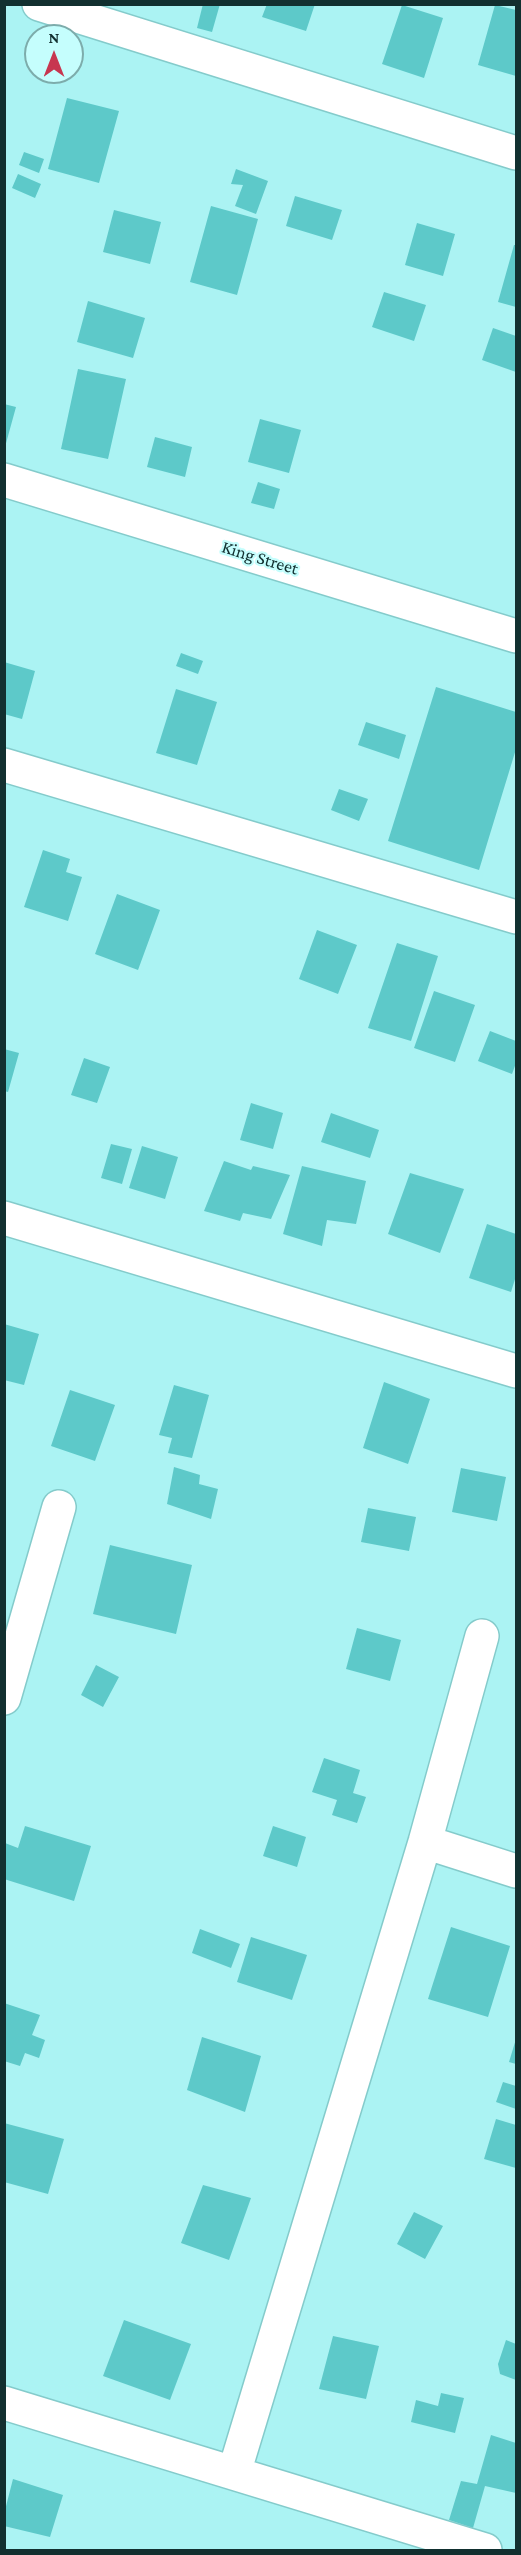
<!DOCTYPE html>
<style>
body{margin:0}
#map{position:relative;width:521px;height:2555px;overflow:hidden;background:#abf3f3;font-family:"Crimson Pro",serif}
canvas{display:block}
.frame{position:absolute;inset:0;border:6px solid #123030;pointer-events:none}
.north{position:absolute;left:24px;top:24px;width:60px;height:60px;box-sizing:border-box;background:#c5fefd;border:2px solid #7dacab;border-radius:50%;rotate:0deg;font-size:16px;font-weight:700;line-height:24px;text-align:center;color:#123030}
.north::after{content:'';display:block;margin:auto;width:21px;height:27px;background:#c73750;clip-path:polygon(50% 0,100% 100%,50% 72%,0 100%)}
</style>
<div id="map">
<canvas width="521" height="2555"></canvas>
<div class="frame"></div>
<div class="north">N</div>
</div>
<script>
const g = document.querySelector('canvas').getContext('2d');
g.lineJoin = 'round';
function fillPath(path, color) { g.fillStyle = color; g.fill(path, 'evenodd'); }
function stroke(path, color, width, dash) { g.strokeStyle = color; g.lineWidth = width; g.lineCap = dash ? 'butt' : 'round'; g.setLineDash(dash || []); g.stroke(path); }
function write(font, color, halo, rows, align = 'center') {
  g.font = font + ' "Crimson Pro",serif'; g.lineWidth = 4.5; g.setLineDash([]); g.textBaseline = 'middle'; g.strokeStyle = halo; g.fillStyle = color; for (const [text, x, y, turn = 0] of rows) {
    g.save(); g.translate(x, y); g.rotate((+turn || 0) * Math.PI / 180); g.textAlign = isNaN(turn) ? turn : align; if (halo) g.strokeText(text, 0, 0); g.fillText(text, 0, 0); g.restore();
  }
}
const building = new Path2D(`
 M203 4H220L212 32 197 28Z
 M267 4H315L306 31 262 17Z
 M402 5 443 18 424 78 382 64Z
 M495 5 516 10V76L478 65Z
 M67 98 119 111 99 183 48 169Z
 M24 152 44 159 39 173 19 165Z
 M236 169 268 181 256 214 235 206 243 185 231 184Z
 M18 174 41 184 35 198 12 188Z
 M295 196 342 210 332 240 286 226Z
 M211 206 258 219 237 295 190 282Z
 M114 210 161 222 150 264 103 252Z
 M417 223 455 234 443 276 405 265Z
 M514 245H516V307L498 302Z
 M384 292 426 305 414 341 372 327Z
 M88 301 145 318 133 358 77 342Z
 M493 328 516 336V372L482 360Z
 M78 369 126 379 108 459 61 449Z
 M4 404 16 407 5 447H4Z
 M260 419 301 430 289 473 248 462Z
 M155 437 192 447 185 477 147 467Z
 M258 482 280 489 274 509 251 503Z
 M181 653 203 661 198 674 176 666Z
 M4 662 35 671 22 719 4 714Z
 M436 687 516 712V749L479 870 388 841Z
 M176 689 217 702 197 765 156 753Z
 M366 722 406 735 399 759 358 745Z
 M339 789 368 799 359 821 331 810Z
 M43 850 70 859 66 872 82 877 68 921 24 907Z
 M117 894 160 910 138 970 95 954Z
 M317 930 357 945 338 994 299 979Z
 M397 943 438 956 411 1041 368 1028Z
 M434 991 475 1005 455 1062 414 1048Z
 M490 1031 516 1041V1063L512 1074 478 1061Z
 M4 1049 19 1053 8 1092 4 1091Z
 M84 1058 110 1067 97 1103 71 1095Z
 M251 1103 283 1113 273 1149 240 1140Z
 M331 1113 379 1130 370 1158 321 1142Z
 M111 1144 132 1149 122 1184 101 1178Z
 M142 1146 178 1157 165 1199 129 1188Z
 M224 1161 251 1170 253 1166 290 1175 271 1219 243 1213 240 1221 204 1211Z
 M302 1166 366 1181 356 1224 327 1220 322 1246 283 1234Z
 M410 1173 464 1189 440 1253 388 1234Z
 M487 1224 516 1234V1276L511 1292 469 1278Z
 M4 1324 39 1334 24 1385 4 1380Z
 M384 1382 430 1399 408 1464 363 1448Z
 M174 1385 209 1395 192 1458 168 1453 172 1438 159 1435Z
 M70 1390 115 1405 95 1461 51 1446Z
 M174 1467 200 1475 199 1484 218 1489 211 1519 167 1504Z
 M461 1468 506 1477 497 1521 452 1512Z
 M368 1508 416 1517 409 1551 361 1542Z
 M110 1545 192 1565 176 1634 93 1614Z
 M357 1628 401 1640 390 1681 346 1669Z
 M96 1665 119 1677 103 1707 81 1695Z
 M324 1758 360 1770 353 1793 366 1797 357 1823 332 1815 337 1800 312 1792Z
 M25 1826 91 1846 74 1901 4 1879 5 1843 18 1848Z
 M273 1826 306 1837 297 1867 263 1856Z
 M451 1927 510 1946 488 2017 428 1999Z
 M200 1929 240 1944 231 1968 192 1953Z
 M251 1937 307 1955 292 2000 237 1982Z
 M4 2003 40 2015 32 2035 45 2040 39 2058 25 2053 20 2066 4 2061Z
 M202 2037 261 2056 245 2112 187 2090Z
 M516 2039V2064L509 2062Z
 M503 2082 516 2086V2109L496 2102Z
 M496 2119 516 2125V2168L484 2159Z
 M4 2123 64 2139 48 2194 4 2182Z
 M203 2185 251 2198 229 2260 181 2243Z
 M414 2212 443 2226 425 2259 397 2244Z
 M124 2320 191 2344 170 2400 103 2376Z
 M333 2336 379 2346 366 2399 319 2389Z
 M506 2340 516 2344V2380L500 2374 498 2364Z
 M441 2393 464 2398 455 2433 411 2422 416 2400 438 2406Z
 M491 2435 516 2443V2493L485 2486 473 2528 449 2520 461 2481 477 2484Z
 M13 2479 63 2495 50 2537 4 2526V2514Z`);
const minor = new Path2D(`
 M39 4 516 153
 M4 480 516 636
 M4 765 516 917
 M4 1218 516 1371
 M4 1698 59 1507
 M425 1842 516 1871
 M4 2403 485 2550
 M234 2473 425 1842 482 1636`);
const streetNames = [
 ["King Street",260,558,17]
];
fillPath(building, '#5dc9c9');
stroke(minor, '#84cbcb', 36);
stroke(minor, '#fff', 33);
write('18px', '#123030', '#c5fefd', streetNames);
</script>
